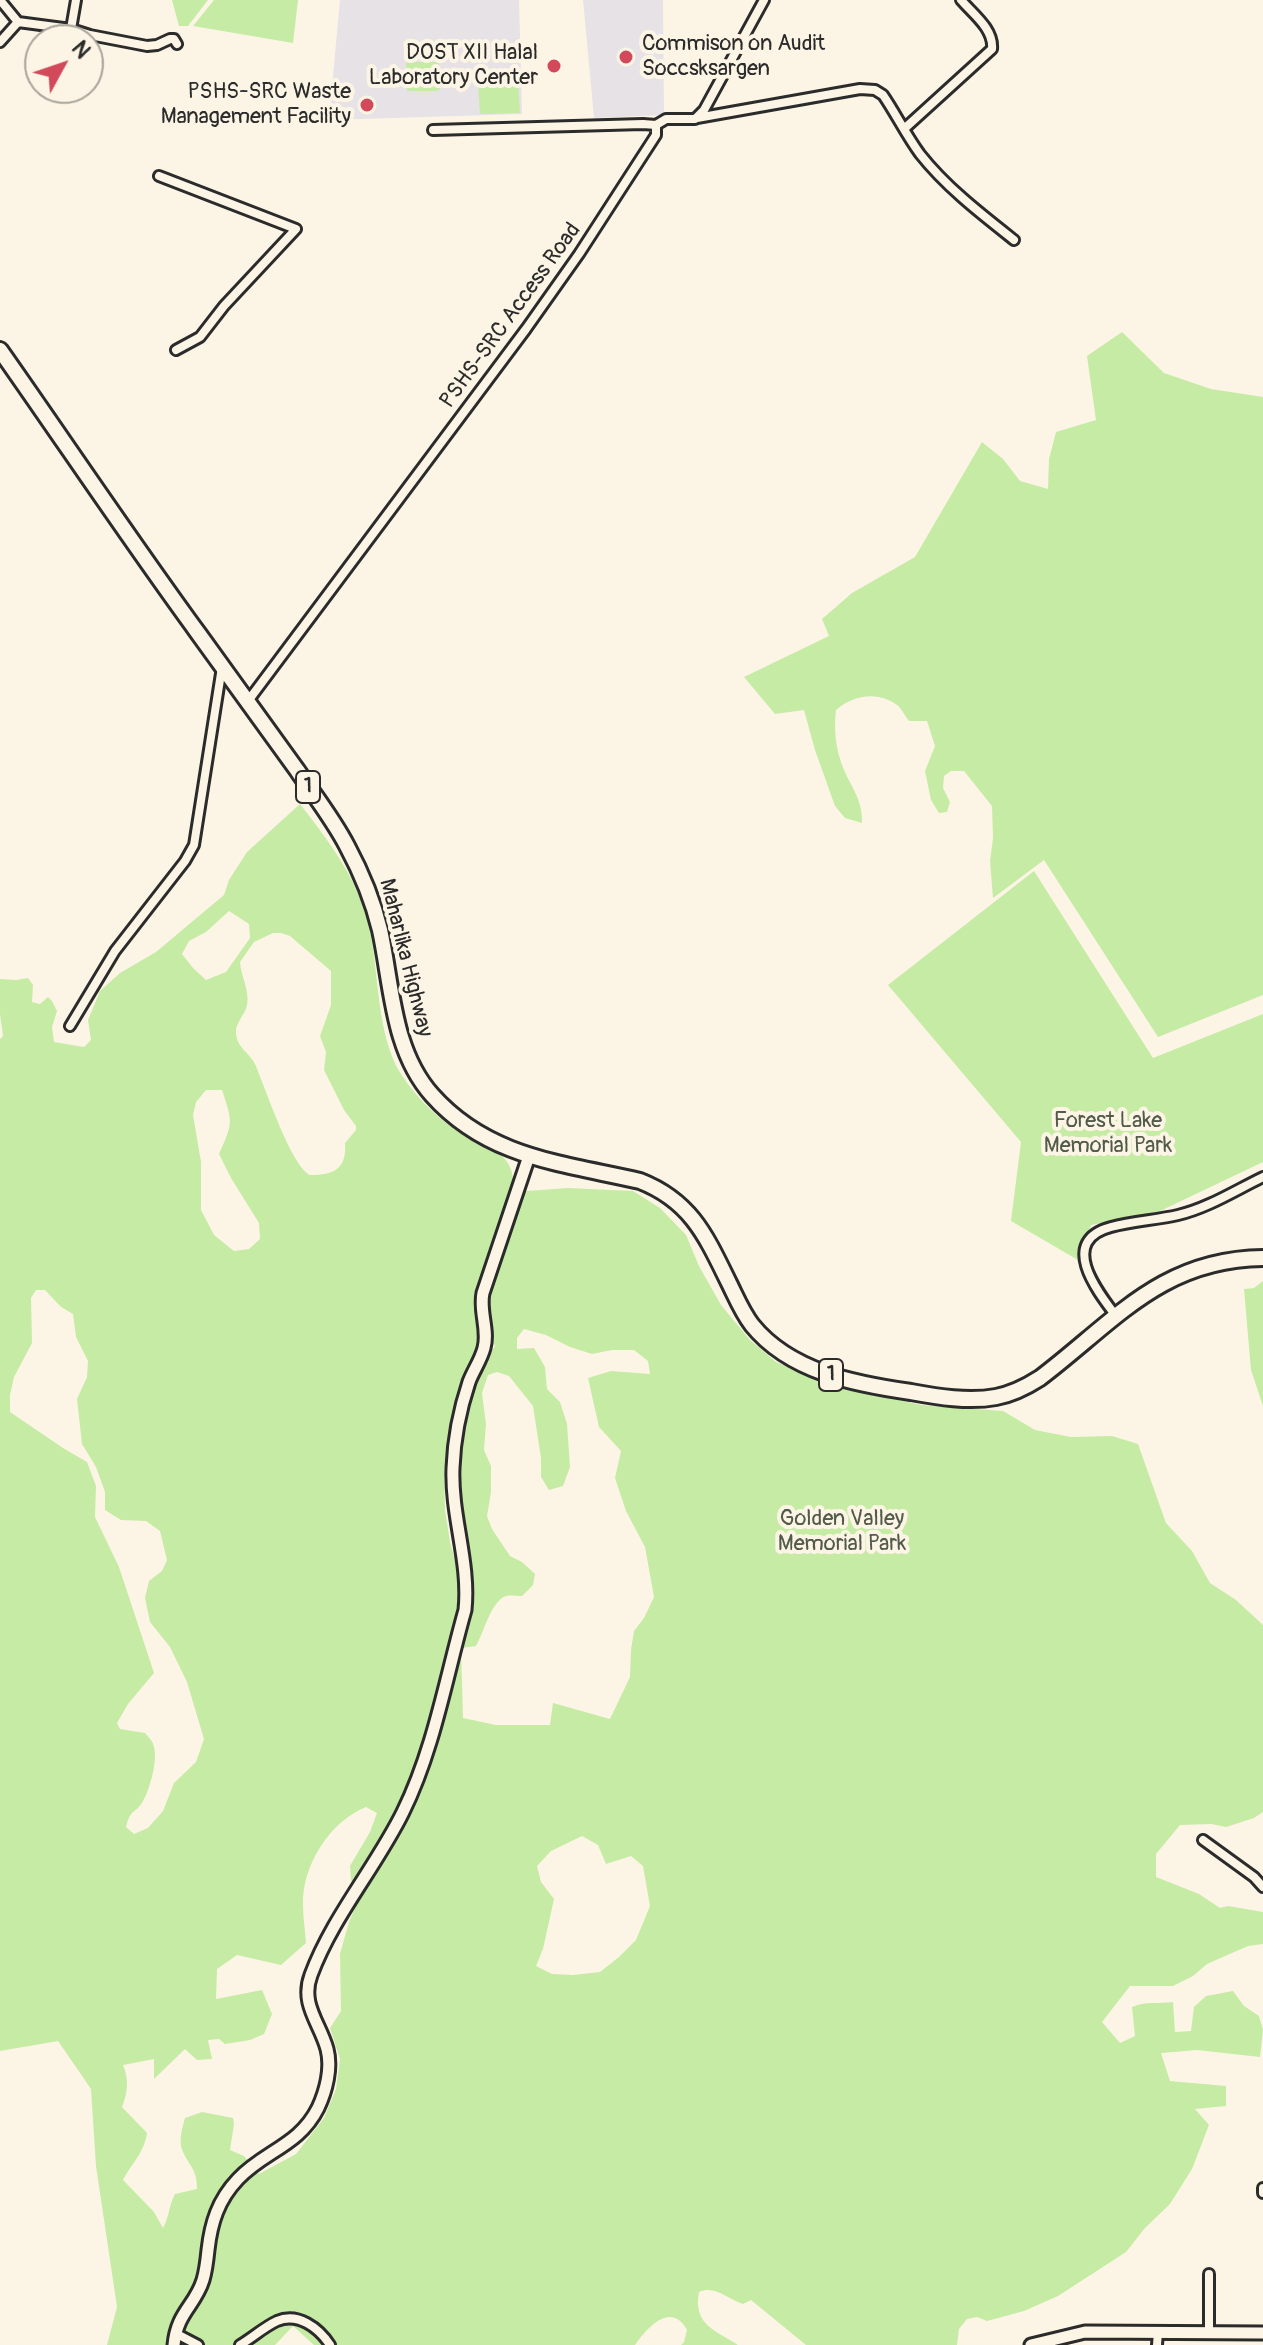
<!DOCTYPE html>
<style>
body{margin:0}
#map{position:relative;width:1263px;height:2345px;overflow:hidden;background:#fcf5e5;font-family:Pangolin,sans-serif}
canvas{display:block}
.north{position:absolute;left:24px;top:24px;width:80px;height:80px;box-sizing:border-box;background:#fcf5e5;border:2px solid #a8a49b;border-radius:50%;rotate:50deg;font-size:22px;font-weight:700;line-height:32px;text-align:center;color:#2b2b2b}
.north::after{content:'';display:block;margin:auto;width:28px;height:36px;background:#d1495b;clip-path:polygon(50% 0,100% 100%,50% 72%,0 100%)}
</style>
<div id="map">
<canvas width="1263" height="2345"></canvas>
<div class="north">N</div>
</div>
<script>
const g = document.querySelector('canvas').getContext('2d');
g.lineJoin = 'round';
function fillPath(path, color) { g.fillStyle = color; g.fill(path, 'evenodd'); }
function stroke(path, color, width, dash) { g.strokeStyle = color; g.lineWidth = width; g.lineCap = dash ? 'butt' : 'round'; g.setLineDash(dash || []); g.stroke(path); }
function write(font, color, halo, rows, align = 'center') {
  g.font = font + ' Pangolin,sans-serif'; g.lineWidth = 8; g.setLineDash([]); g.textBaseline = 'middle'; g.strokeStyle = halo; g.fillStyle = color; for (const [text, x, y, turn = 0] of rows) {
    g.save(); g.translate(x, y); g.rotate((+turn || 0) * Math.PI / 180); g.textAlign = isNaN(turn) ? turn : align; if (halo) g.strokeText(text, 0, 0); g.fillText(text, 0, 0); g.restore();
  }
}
const built = new Path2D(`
 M340 0H519L522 114 329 120Z
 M583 0H663L664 115 594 118Z`);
const green = new Path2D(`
 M172 0H208L188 26H179Z
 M214 0H298L293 43 193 26Z
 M406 62H439L440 89 437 91H407Z
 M518 81 520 113 480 114 478 82Z
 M1122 332 1164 373 1211 389 1263 397V995L1158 1037 1044 860 993 898 990 861 993 838 992 806 964 771H951L944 776 943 788 950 802 947 812 939 813 931 800 925 771 935 746 927 721H909C905 716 901 708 897 705 877 691 854 695 836 710 834 727 835 744 841 762 848 784 863 797 862 823L845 818 835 806 815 750 804 710 775 714 744 677 829 636 822 619 852 593 915 557 982 442 1003 459 1020 481 1048 489 1049 459 1056 432 1096 420 1087 356Z
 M300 804C329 841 357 878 369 925 379 970 376 1035 401 1074 417 1099 441 1122 467 1137 478 1143 495 1148 504 1158 513 1168 514 1179 513 1192L568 1188 633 1191 660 1208 686 1235 699 1266 721 1305 750 1340 776 1362 838 1387 922 1405 1003 1411 1035 1430 1071 1437 1112 1436 1138 1444 1166 1523 1192 1551 1210 1583 1236 1600 1263 1625V1812L1254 1818 1226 1827 1211 1824 1180 1825 1156 1854V1877L1199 1894 1220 1908 1228 1906 1263 1912V1944L1248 1946 1207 1964 1193 1976 1173 1986H1130L1102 2022 1120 2043 1135 2036 1132 2007C1145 2001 1159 2004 1173 2002L1175 2032 1191 2031 1194 2007 1206 1996 1233 1991 1244 2006 1259 2016 1263 2030 1260 2057 1197 2050 1161 2053 1170 2081 1226 2086V2106L1195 2109 1209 2125 1192 2169 1170 2204 1145 2228 1126 2252 1058 2296 1024 2311 987 2321 977 2317 967 2319 959 2329 957 2345H806L751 2300 743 2304C727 2299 715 2285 699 2292 693 2325 715 2330 738 2345H681L684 2342 687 2330C671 2300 646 2329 635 2345H314L293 2326 275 2345H107L117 2307 96 2166 91 2089 58 2041 0 2051V1039L3 1036 0 1014V979L16 980 28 978 33 985 32 1002 40 1004 48 997 52 1001 57 1011 52 1027 54 1042 84 1047 91 1040 88 1020 100 991 120 973 156 952 224 895 229 880 247 852ZM229 911 249 924 250 938 226 972 206 980 193 968 182 954 189 941 206 932ZM273 933H281L290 936 331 971V1005L320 1036 326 1052 324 1070 344 1110 356 1126V1130L345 1143C347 1169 334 1175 310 1175 291 1166 265 1087 255 1064 249 1052 237 1048 236 1033 235 1023 245 1015 247 1005 250 992 241 976 240 962L254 942ZM206 1090H222C233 1123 233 1123 219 1154L231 1178 259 1223 260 1239 249 1249 234 1251 214 1235 201 1210V1162L193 1115 196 1102ZM36 1290H45L61 1307 73 1314 76 1337 88 1361 87 1377 77 1399 82 1444 96 1467 105 1492V1510L121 1520 146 1521 160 1531 167 1560 162 1571 149 1581 145 1598 150 1622 170 1647 187 1682 204 1739 196 1762 174 1783 163 1811 148 1828 134 1834 126 1827C131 1807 135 1815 143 1801 150 1789 159 1757 153 1744 152 1740 148 1737 145 1733L120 1729 117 1723 128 1704 154 1673 119 1567 95 1517 96 1486 87 1462 63 1448 10 1412V1395L14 1377 32 1343 31 1298ZM524 1329 546 1335 570 1347 592 1354 612 1350H634L648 1361 650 1374 611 1371 588 1378 599 1427 621 1451 615 1478 626 1511 645 1547 654 1597 644 1618 634 1631 631 1650 630 1677 610 1719 553 1703 550 1725H496L463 1718 461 1648 476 1646C484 1632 489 1608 502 1598 507 1594 516 1596 522 1596L533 1585 535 1574 522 1562 510 1556 492 1529 487 1516 491 1492V1466L484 1450 486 1424 482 1393 488 1375 497 1372 509 1376 533 1406 541 1458V1477L549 1490 563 1486 570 1467 567 1424 560 1402 547 1389 545 1367 534 1348 517 1349V1338ZM479 1335H490L495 1346 476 1375 457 1468 461 1520 470 1566 469 1606 459 1629 458 1572 450 1542 445 1510 444 1470 458 1396 476 1349ZM366 1807 377 1813 370 1832 350 1866 351 1880 360 1896 349 1922 340 1954 341 2011 330 2028 340 2059 336 2089 324 2118 296 2154 259 2174 244 2156 230 2150 234 2124 233 2118 202 2112 185 2118C182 2129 178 2142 183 2152 190 2167 197 2169 197 2189L175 2194C169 2205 169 2218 163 2228L154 2212 123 2180C132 2163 144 2153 147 2133L122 2107C128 2092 129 2079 123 2065L154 2059V2079L185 2049 197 2060 212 2059 208 2040 219 2039 225 2044 250 2040 264 2034 272 2014 262 1990 216 1999 217 1969 237 1955 281 1965 306 1943C305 1930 303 1917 303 1904 302 1866 330 1821 366 1807ZM582 1836 598 1845 606 1864 631 1856 643 1866 650 1906 636 1940 619 1957 600 1972 573 1975 552 1974 536 1966 543 1949 554 1899 541 1882 537 1866 551 1851Z
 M1034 871 1153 1058 1263 1014V1162L1158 1212 1091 1225 1078 1260 1011 1221 1021 1142 888 985Z
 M1263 1281V1406L1251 1370 1244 1289 1254 1288Z`);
const street = new Path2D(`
 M18 22 71 29 90 35 147 46 157 45 170 39H174L177 44
 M71 29 76 0
 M0 42 18 22 0 0
 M697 118 860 89 875 90 883 95C896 114 906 135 920 154 946 187 981 214 1014 240
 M656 125 666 119H695L704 110 764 0
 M904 129 992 49C994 29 973 14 961 0
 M159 176 296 229 224 306 200 337 176 350
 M248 701 526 329 579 254 656 135V125L643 124 433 130
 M70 1026 115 951 185 861 194 845 222 667
 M1116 1316C1097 1291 1058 1241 1111 1227 1133 1221 1156 1220 1178 1215 1208 1208 1236 1190 1263 1177
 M1203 1840 1254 1877 1263 1887
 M1263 2188V2193
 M1209 2274V2333
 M175 2333 198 2345
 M240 2345C252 2338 264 2327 277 2321 298 2312 319 2328 330 2345
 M1157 2345 1158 2332`);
const secondary = new Path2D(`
 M174 2345C177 2312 195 2306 203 2280 206 2270 207 2260 208 2250 211 2223 218 2200 238 2179 264 2151 299 2146 318 2108 326 2091 332 2068 327 2049 320 2023 300 2004 311 1975 333 1916 376 1867 403 1812 434 1749 446 1677 465 1610 470 1562 451 1516 453 1468 454 1440 460 1409 469 1382 473 1371 481 1360 484 1348 489 1330 479 1311 483 1293L529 1156
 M1031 2345 1085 2332 1263 2333`);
const highway = new Path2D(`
 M0 350C66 444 130 540 198 633 231 678 264 724 297 770 314 795 333 819 347 846 361 872 373 901 380 930 392 985 392 1050 432 1095 488 1158 562 1163 640 1181 691 1201 706 1236 729 1283 736 1297 742 1312 752 1325 790 1372 855 1384 911 1392 938 1397 969 1402 996 1397 1012 1394 1026 1387 1040 1378 1114 1322 1161 1259 1263 1258`);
const markers = [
 [626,57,8,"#d1495b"],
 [554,66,8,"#d1495b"],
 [367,105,8,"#d1495b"]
];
const shields = [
 [308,787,24],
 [831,1375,24]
];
const shieldNames = [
 ["1",308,787],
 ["1",831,1375]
];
const poiNames = [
 ["Commison on Audit",642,44,"left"],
 ["Soccsksargen",642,69,"left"],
 ["DOST XII Halal",538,53],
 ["Laboratory Center",538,78],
 ["PSHS-SRC Waste",351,92],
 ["Management Facility",351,117]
];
const streetNames = [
 ["PSHS-SRC Access Road",511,316,-54],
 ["Maharlika Highway",405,958,76]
];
const parkNames = [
 ["Forest Lake",1108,1121],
 ["Memorial Park",1108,1146],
 ["Golden Valley",842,1519],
 ["Memorial Park",842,1544]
];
fillPath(built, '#e7e2e6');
fillPath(green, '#c6eba5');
stroke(street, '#2b2b2b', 14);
stroke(secondary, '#2b2b2b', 17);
stroke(highway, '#2b2b2b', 20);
stroke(street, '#fcf5e5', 8);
stroke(secondary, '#fcf5e5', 11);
stroke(highway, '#fcf5e5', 14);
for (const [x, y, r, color] of markers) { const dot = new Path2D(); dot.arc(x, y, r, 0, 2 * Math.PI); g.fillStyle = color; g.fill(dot); stroke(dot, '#fcf5e5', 3); }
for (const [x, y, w] of shields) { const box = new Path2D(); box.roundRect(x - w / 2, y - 16, w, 32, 6); g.fillStyle = '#fcf5e5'; g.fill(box); stroke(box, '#2b2b2b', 2); }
write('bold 20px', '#2b2b2b', null, shieldNames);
write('22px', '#2b2b2b', '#fcf5e5', poiNames, 'right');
write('22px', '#2b2b2b', '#fcf5e5', streetNames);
write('22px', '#525b4a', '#fcf5e5', parkNames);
</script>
